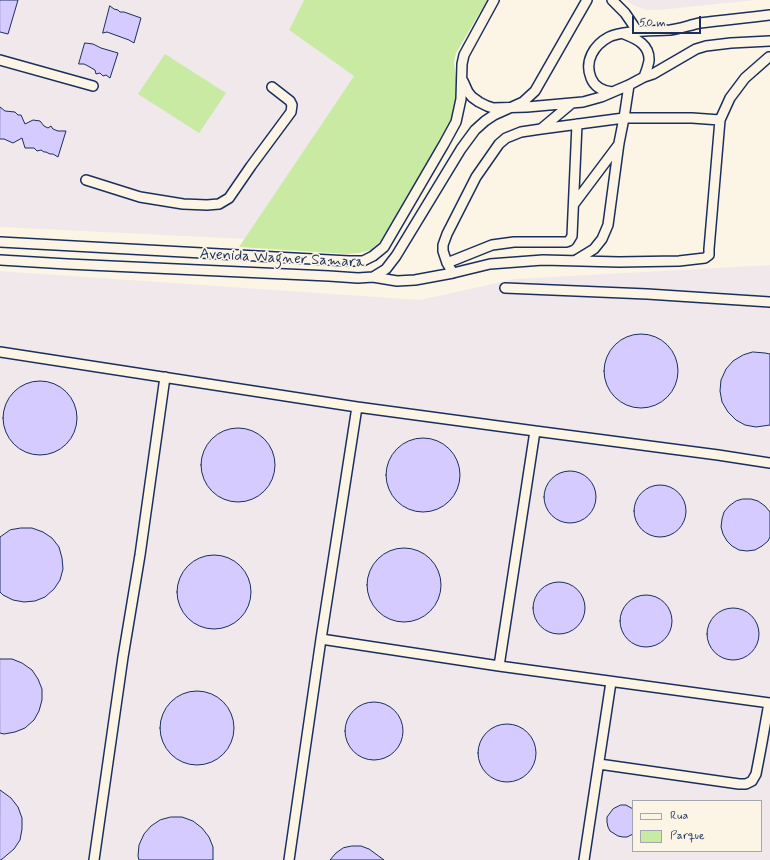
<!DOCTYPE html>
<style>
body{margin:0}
#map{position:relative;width:770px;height:860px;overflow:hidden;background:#fcf5e5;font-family:Mynerve,sans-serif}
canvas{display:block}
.legend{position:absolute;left:632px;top:800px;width:130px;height:52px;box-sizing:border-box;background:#fcf5e5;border:1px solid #a2a6af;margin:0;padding:5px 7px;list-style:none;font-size:12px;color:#1b2f5e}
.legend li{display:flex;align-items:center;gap:8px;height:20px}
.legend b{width:20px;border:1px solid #a2a6af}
.scale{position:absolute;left:632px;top:16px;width:69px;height:18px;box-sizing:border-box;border:2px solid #1b2f5e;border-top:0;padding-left:5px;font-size:12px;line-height:14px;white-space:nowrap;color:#1b2f5e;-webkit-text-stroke:3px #fcf5e5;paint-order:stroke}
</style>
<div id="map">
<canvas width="770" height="860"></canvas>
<ul class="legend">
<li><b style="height:5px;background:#fcf5e5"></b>Rua</li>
<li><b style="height:11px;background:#c8eaa2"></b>Parque</li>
</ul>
<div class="scale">50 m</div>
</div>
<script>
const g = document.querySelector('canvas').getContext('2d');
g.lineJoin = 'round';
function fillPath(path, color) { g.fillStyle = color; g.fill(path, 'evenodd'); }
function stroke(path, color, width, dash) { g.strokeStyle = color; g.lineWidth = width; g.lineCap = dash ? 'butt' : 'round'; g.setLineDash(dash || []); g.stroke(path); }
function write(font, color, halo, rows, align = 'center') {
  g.font = font + ' Mynerve,sans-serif'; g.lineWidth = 3.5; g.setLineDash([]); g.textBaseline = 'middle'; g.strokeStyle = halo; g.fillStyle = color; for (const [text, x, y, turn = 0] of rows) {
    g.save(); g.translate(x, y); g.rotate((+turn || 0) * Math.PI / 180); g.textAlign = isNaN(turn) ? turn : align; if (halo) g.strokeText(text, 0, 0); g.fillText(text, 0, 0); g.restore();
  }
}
const built = new Path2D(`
 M0 0H304L289 30 354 76 245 239 0 227Z
 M626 0H756L659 10H647L635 6Z
 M770 265V860H0V271L420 300 515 279ZM633 801H761V851H633Z`);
const green = new Path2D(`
 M304 0H487L456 53 454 63 458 93 453 119 381 240 371 250 359 253 348 254 239 247 354 76 289 30Z
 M165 54 226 93 199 133 138 94Z`);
const building = new Path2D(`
 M0 0H18L8 34 0 32Z
 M110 6 114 9 118 10 120 12H124L141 18 134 43 129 40 107 32 103 33Z
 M85 43 93 44 101 48 118 53 110 78 106 75 103 76 100 73 96 74 95 70 88 66 84 64H79Z
 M0 107 5 111 15 112 18 115H21L25 124 33 120 40 121 44 126 48 128 51 126 53 129 58 131H66L58 157 53 154H50L46 152H44L41 150 37 151 34 148H25L22 138 13 143 4 139H0Z
 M604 371a37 37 0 1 1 74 0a37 37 0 1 1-74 0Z
 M753 352 765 353 770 354V425L756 427 745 425 736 420 728 412 722 402 720 391 721 380 726 369 733 361 743 355Z
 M3 418a37 37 0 1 1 74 0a37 37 0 1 1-74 0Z
 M201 465a37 37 0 1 1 74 0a37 37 0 1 1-74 0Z
 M386 475a37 37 0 1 1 74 0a37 37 0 1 1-74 0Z
 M544 497a26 26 0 1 1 52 0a26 26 0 1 1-52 0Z
 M634 511a26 26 0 1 1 52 0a26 26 0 1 1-52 0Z
 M743 499H751L758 501 765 506 770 512V537L768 541 762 546 755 550 747 551 739 550 732 546 727 541 723 534 721 527 722 519 724 512 729 506 736 501Z
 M21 528H32L43 532 52 538 59 547 62 558 63 569 60 580 54 589 45 597 35 601 24 602 13 600 3 595 0 592V537L10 530Z
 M367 585a37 37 0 1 1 74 0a37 37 0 1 1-74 0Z
 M177 592a37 37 0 1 1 74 0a37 37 0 1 1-74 0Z
 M533 608a26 26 0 1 1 52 0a26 26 0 1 1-52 0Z
 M620 621a26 26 0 1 1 52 0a26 26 0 1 1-52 0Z
 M707 634a26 26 0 1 1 52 0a26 26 0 1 1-52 0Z
 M0 659H12L22 663 32 670 38 679 42 689V700L39 711 34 720 25 728 15 732 4 734 0 733Z
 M160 728a37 37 0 1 1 74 0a37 37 0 1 1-74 0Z
 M345 731a29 29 0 1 1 58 0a29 29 0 1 1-58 0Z
 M478 753a29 29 0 1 1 58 0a29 29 0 1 1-58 0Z
 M0 790 11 798 18 807 22 818V829L20 840 14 849 1 860H0Z
 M621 805H626L633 809V834L627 837H623L618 836 610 831 608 827 607 822V817L613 809Z
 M171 817H182L193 821 202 828 209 837 213 847V860H139L138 856 139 845 144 834 151 826 160 820Z
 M352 846H361L369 849 384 860H330L336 853 343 848Z`);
const minor = new Path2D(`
 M612 0 625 13 638 32
 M624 34C637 39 650 45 649 61 648 66 646 72 644 77
 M0 60 93 86
 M463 81 468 92 472 97 479 102 487 106 493 108 527 107 583 102 601 97 629 85 644 77 653 74 696 49 706 46 731 43 770 41
 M629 85 624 118H692L720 120
 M612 92C603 91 595 88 591 78 584 61 594 45 609 37 623 30 653 31 670 30 680 29 690 25 700 23 723 20 747 18 770 15
 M541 129 572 103
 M86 180 140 197 183 204 207 205 219 204 229 198 251 166 291 112 292 105 290 101 272 87
 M574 204 619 144
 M0 242 349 261H363L373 256 384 247 444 144 456 122 461 99 462 64 464 55 494 0
 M0 260 67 264 329 276 358 278 373 277 386 269 396 256 461 149 475 130 485 121 494 115 523 102 535 91 587 0
 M447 263 492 245 514 242H566L569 241 572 236 577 124
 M453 273 447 263 443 251V245L447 234 476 177 499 144 506 138 521 132 541 129 624 118 619 143 608 225 602 239 594 249 576 260
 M373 277 397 281 415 280 453 273 490 264 543 260 619 262 679 261 705 258 709 255V249L720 120 730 98 745 78 769 57
 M505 288 647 294 770 302
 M0 352 357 407 535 431 718 455 770 463
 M321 639 499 666 770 703
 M499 666 535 431
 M599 764 739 784H746L752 781 756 774 761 748 769 703
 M94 860 123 657 140 555 165 377
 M289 860 321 639 357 407
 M584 860 611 682`);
const streetNames = [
 ["Avenida Wagner Samara",282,259,3]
];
fillPath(built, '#f1e8ec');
fillPath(green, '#c8eaa2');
fillPath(building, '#d6cbfe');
stroke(building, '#1b2f5e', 1);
stroke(minor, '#1b2f5e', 12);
stroke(minor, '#fcf5e5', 9);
write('15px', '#1b2f5e', '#fcf5e5', streetNames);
</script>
